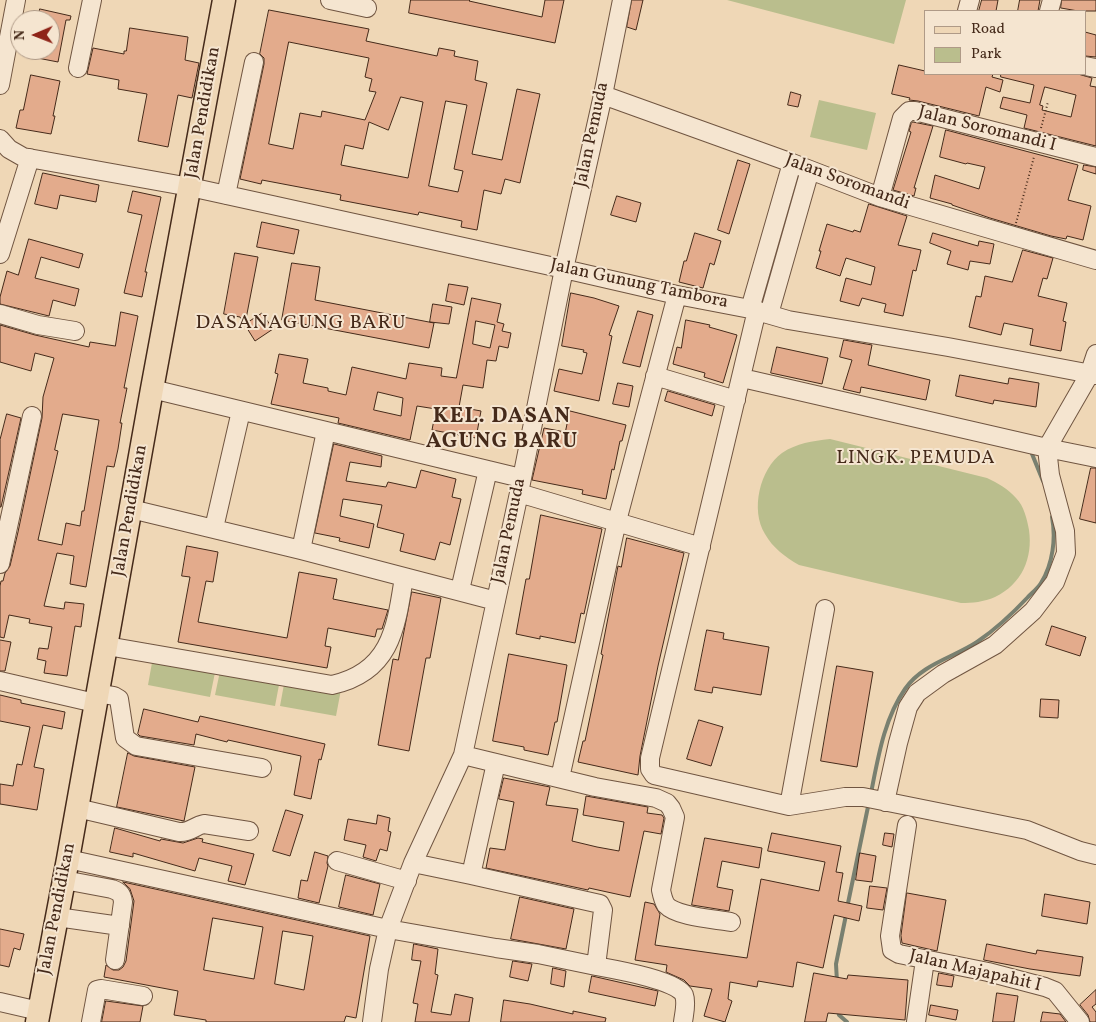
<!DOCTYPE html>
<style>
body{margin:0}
#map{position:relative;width:1096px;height:1022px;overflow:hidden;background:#efd7b6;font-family:Vollkorn,serif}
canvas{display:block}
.legend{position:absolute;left:924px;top:10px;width:162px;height:65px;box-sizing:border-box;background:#f5e5d0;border:1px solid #af9a87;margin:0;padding:6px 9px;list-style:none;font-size:15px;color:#452a1a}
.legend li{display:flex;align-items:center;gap:10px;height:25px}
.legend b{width:25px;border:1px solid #af9a87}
.north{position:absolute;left:10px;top:10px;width:50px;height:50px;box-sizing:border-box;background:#f5e5d0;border:1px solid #af9a87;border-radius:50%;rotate:269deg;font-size:14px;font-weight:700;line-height:20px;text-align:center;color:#452a1a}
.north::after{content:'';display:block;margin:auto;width:18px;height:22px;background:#8f2418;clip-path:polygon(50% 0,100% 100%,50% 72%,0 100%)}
</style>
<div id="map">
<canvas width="1096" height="1022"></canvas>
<ul class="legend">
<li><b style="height:6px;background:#efd7b6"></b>Road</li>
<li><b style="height:14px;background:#babe8d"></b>Park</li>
</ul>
<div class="north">N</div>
</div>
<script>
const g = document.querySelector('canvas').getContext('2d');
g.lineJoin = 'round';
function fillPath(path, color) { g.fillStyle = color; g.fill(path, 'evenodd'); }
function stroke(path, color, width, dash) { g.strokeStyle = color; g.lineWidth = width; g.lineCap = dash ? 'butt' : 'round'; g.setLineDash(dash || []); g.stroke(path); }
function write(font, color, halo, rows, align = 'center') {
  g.font = font + ' Vollkorn,serif'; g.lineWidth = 4; g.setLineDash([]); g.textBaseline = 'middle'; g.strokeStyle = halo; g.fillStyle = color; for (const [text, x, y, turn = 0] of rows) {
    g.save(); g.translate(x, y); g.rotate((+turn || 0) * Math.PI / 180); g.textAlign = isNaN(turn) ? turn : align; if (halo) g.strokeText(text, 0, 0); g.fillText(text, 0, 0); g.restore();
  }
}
const green = new Path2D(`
 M727 0H906L894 44Z
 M819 100 876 113 867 150 810 137Z
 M830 439 987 478C998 483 1008 489 1016 498 1024 506 1027 519 1029 530 1033 558 1022 584 995 597 984 602 972 603 961 603L799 565C785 557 773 548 765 534 750 510 760 469 782 453 797 443 812 441 830 439Z
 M155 646 218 658 210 697 148 685Z
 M223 657 282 669 275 706 215 695Z
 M287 668 343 679 336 716 280 706Z`);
const stream = new Path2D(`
 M1030 449 1043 481
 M871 793C878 758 884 719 905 689 922 664 953 658 977 642 996 629 1013 613 1028 597 1033 592 1038 588 1041 583 1053 564 1056 538 1052 517
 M847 908 869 802
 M837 982 836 964 846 915
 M838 1011 839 1015 847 1022`);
const building = new Path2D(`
 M411 0H470L469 1 542 17 545 0H564L555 43 409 13Z
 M632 0H643L636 30 627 27Z
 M982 0H998L996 11H979Z
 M1020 0H1040L1038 11H1018Z
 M1062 0H1096V11H1078L1061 8Z
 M40 9 71 16 70 20H66L58 62 22 55V50H50V20H38Z
 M269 10 369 29 366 41 437 56 439 48 455 51 454 56 478 61 475 80 487 83 472 154 502 160 517 89 540 94 520 183 505 179 501 194 484 190 477 230 461 227 462 221 419 212 418 215 340 200 341 195 262 180 261 184 240 179 264 64V58L260 54ZM289 42 369 58 365 77 372 79 369 91 376 92 365 120 322 111 321 117 300 113 293 149 269 144ZM401 97 423 102 408 178 341 165 345 145 363 149 369 122 388 130ZM446 101 467 105 454 169 463 171 458 192 429 186Z
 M130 28 188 37 185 60 199 63 192 98 178 95 168 147 138 141 147 94 118 89 119 80 87 74 93 48 124 54V51H126Z
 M1085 32 1096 35V57L1085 56Z
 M899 65 925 71V74H993L992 77 1003 80 1000 92 986 87 979 116 918 101 909 100 910 98 892 94Z
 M1001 74H1078L1092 78 1090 86 1096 87V146L1024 128 1027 115 1000 108 1003 97 1030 103 1034 85 1001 77ZM1045 87 1076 95 1071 117 1042 110 1043 106 1040 105Z
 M31 75 60 81 53 116H55L51 134 16 128 20 110H23Z
 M791 92 801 95 798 107 788 105Z
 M913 122 933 126 914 188H916L914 196 893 190 911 132 909 131 911 124Z
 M946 130 1078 165 1068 200 1091 206 1083 240 1067 236 1066 239 1051 236 990 218 952 205V204L930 198 935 175 979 189 985 167 967 163 966 164 940 157Z
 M738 160 750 164 729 234 718 230Z
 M1084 165 1096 167V174L1083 170Z
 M43 173 99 185 96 202 60 195 57 209 35 204Z
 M133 191 161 197 145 272H147L142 297 124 293 142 215 128 212Z
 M617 196 641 203 636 222 611 215Z
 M869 204 907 216 898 245 921 250 916 271 913 270 903 316 884 312 886 304 862 298 859 306 840 301 846 278 871 285 875 267 846 258 840 276 816 268 821 251H819L827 224 853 232 854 230 860 232Z
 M262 222 299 230 294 254 257 247Z
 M695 233 721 241 714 265 710 263 703 288 679 282 684 261H686Z
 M933 233 978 246 979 241 994 244 990 264 970 261 968 270 947 264 951 251 930 243Z
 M29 239 83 254 79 268 41 257 35 278 79 289 75 306 53 300 49 316 0 304V297L7 271 18 275Z
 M1023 250 1053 258 1047 279 1043 278 1038 296 1067 303 1063 321 1066 322 1061 351 1030 345 1033 329 1004 323 1001 335 969 327 976 296 981 297 985 276 1012 282Z
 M235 253 258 257 245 324 262 313 273 329 255 341 240 317 224 314Z
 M292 263 320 267 315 300 434 323 429 348 282 320Z
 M449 284 468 287 464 305 446 301Z
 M571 293 594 298 619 306 609 335 612 336 599 401 554 391 559 369 582 374 587 353 583 352 584 350 562 346Z
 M472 298 501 304 497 322 504 324 502 331 511 333 508 348 499 346 496 361 487 360 483 388 463 385 459 407 481 411 476 438 432 430 436 409 417 406 410 440 338 423 339 418 271 404 278 374 275 373 279 354 308 359 303 383 328 388V391L346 395 352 367 406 379 409 363 442 368 441 376 456 378ZM476 321 495 325 490 348 473 344ZM378 392 403 398 401 416 374 410Z
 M433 304 452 307 449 324 430 322Z
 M638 311 653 315 640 367 623 363Z
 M121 312 138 316 124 388H127L120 423H122L118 449 114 467 107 466 86 587 70 584 74 556 57 553 44 606 64 609 65 602 84 604 81 627 75 626 67 676 44 673 46 661 37 659 39 648 48 649 52 627 29 623 30 619 9 615 4 638 0 637V586L1 581H3L5 573 10 566 18 532 42 418 43 397 54 358 35 353 31 371 0 362V325L35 335 89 347 90 342 115 346ZM63 414 99 420 84 511H82L80 526 66 523 62 545 38 540 58 451 55 450Z
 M686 320 710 325 709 327 737 335 723 383 704 377 705 373 673 364 677 347 681 348Z
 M844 340 872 345 868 365 930 380 926 400 861 387 860 393 843 389 852 360 840 357Z
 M777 347 828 358 822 384 771 373Z
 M960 375 1008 384 1009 378 1039 383 1036 407 994 400 993 404 956 396Z
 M618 383 633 386 629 407 613 404Z
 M668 391 715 405 712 416 665 401Z
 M570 411 626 425 622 441H620L614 470 612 469 606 499 582 494 583 490 532 480 544 428 565 432Z
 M7 414 21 418 1 507H0V440Z
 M334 444 382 456 381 467 350 462 346 481 386 487 388 482 416 488 421 470 456 479 452 497 461 499 450 545 440 542 435 560 400 551 404 534 377 527 382 505 343 499 340 516 374 524 369 548 339 541 340 538 315 533Z
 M1091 468H1096V523L1080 519Z
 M541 515 602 529 584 614 581 613 575 643 540 636V639L516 634 526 579H529Z
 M627 538 684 553 658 666 640 756 638 775 578 762 583 741H585L603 655 601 654 618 566 621 567Z
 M187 546 218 552 213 582 206 581 198 622 287 638 299 572 337 579 333 599 388 610 382 629H377L375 637 328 628 325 646 331 647 327 668 178 642 190 577 182 576Z
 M412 592 441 598 430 658H426L409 751 378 745 393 659 398 660Z
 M1052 626 1086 637 1080 656 1046 645Z
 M707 630 724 633 723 639 769 647 761 695 713 687 712 693 695 690Z
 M0 640 11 642 5 671H0Z
 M509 654 567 665 557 722H555L548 755 524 750V747L493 741Z
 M837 666 873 672 857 767 821 761Z
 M0 695 21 700V703L65 712 62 729 43 725 34 767 44 769 37 810 0 804V784L13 786 17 764 22 765 30 727 0 721Z
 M1041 699 1059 700 1058 718 1040 717Z
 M144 709 198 722 200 716 325 744 321 760 319 759 311 799 294 795 301 756 228 740 227 742 196 734 194 745 140 736 138 734Z
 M699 720 723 727 711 766 687 759Z
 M128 753 134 756 195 767 184 821 117 807Z
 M504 778 550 787 546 805 578 809 572 841 597 847 619 851 624 822 583 815 586 796 648 807 647 813 662 815 664 818 661 834 644 831 630 897 589 888 588 890 486 868 490 848 505 850 514 802 499 799Z
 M286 810 303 815 290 856 273 851Z
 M378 815 390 818 388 831 391 832 387 851 380 849 376 861 363 857 366 845 344 840 348 819 376 824Z
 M115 828 160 841 161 839 183 843 198 838 203 839 202 842 254 854 245 885 228 881 232 866 199 858 195 871 133 853V857L110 852Z
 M772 833 841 846 836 872 843 873 838 901 862 906 859 921 834 915 823 968 797 962 793 987 758 981 757 987 730 982 728 999 732 1001 725 1022 704 1016 712 989 690 986 684 980 666 972 667 965 635 960 645 902 654 904 660 914 655 945 747 958 761 879 819 891 825 862 768 851Z
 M885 833 894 834 892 847 883 845Z
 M705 838 762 848 759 868 722 861 717 887 733 890 729 911 692 905Z
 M315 852 328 856 327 863 328 866 319 903 298 898 301 880 307 881Z
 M860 853 876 856 872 882 856 880Z
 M346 875 380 884 373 915 339 907Z
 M123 882 370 936 356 1018 346 1016 344 1022H206V1020L174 1015 178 991 104 977 106 965 113 970H119L123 967 126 961 134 901 130 889ZM213 918 263 927 254 979 204 970ZM283 931 313 936 304 990 275 984Z
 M870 886 887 888 883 910 867 908Z
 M907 893 946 900 937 951 902 943 901 936Z
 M1045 894 1090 902 1087 924 1042 916Z
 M520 897 574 909 566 949 511 939Z
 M0 929 24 934 20 950 14 948 9 967 0 965Z
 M414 944 438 949 435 974 438 975 431 1012 451 1015 455 994 473 998 469 1022H415L418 1004 413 1003 421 961 412 960Z
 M987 944 1036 954 1037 950 1083 957 1080 976 1030 969 984 960Z
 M513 961 532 964 528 981 510 977Z
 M553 968 566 971 564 987 551 984Z
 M814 973 847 979 848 975 908 980 905 1020 828 1013 826 1022H805Z
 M939 973 954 976 952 987 937 985Z
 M592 976 658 991 655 1006 589 992Z
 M1096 990V1004L1092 1007 1096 1012V1022H1090L1088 1015 1080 1005Z
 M997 993 1018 996 1014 1022H993Z
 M504 1000 530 1004 573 1014V1011L606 1018 605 1022H501Z
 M106 1001 143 1006 140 1022H102Z
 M931 1005 958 1010 956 1020 929 1015Z
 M1043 1012 1060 1014 1066 1022H1041Z`);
const path = new Path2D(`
 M1041 128 1048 102
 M1016 223 1034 157`);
const minor = new Path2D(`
 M330 0 367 8
 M967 11 970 0
 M1049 11 1052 0
 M1085 66 1095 68
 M78 68 92 0
 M0 85 16 0
 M603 95 792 163 880 197 1096 260
 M0 139 9 149 23 157 190 187 564 269 677 295 750 309 788 320 948 347 1096 375
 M226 195 254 62
 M880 197 902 118 909 111H915L1096 157
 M0 254 30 158
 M750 309 792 163
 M757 310 650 758V769L654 775 789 806 845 797H863L1027 830 1080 851 1096 855
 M0 314 38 325 75 331
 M769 314 810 170
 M655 376 736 400
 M742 378 1047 448 1096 458
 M152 389 521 478
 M519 493 701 547
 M131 509 301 550 496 601
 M214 528 241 411
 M301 550 326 431
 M0 564 32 416
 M460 590 488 470
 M107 646 332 685C391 672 396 628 404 577
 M0 681 95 703
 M97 693 114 696 119 699 125 738 136 746 262 768
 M463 755 595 787 656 798 667 803 671 808 675 817 661 890C662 895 663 900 666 905 677 917 715 919 731 922
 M560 778 617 521 677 295
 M885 802 898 743 908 707 917 693 943 674 995 645 1033 611 1055 582 1066 553 1065 531 1050 475 1047 448 1089 375 1096 354
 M789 806 825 609
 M77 808 179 832C190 833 194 826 204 824L249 831
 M907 825 890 936 892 950 899 954 988 972 1045 987 1055 991 1080 1022
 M68 859 388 929 496 948 538 954 596 966
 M337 861 407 881
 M413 863 471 875 496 763
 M471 875 600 904 603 910 596 966C612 969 678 980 684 995 687 1003 684 1014 683 1022
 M64 880 112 889C120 892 122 894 123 902L115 960
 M57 917 120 926
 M0 1002 39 1011
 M91 1022 97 990 101 989 143 996
 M372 1022 379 969 388 929 413 863 463 755 519 493 564 269 603 95 622 0
 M916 1022 925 960`);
const major = new Path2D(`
 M37 1022 68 859 152 389 224 0`);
const streetNames = [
 ["Jalan Pendidikan",204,113,-80],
 ["Jalan Soromandi I",987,130,14],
 ["Jalan Pemuda",593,135,-78],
 ["Jalan Soromandi",847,183,20],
 ["Jalan Gunung Tambora",639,285,12],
 ["Jalan Pendidikan",131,511,-80],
 ["Jalan Pemuda",510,531,-78],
 ["Jalan Pendidikan",58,909,-79],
 ["Jalan Majapahit I",975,972,13]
];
const neighbourhoodNames = [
 ["LINGK. PEMUDA",916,460]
];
const quarterNames = [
 ["DASANAGUNG BARU",301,324]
];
const districtNames = [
 ["KEL. DASAN",502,418],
 ["AGUNG BARU",502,443]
];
fillPath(green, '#babe8d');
stroke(stream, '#798070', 4);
fillPath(building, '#e3ab8c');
stroke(building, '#452a1a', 1);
stroke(minor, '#705541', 20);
stroke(major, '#452a1a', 25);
stroke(path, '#452a1a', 2, [1, 2.5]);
stroke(minor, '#f5e5d0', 18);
stroke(major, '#efd7b6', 22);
write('18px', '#452a1a', '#f5e5d0', streetNames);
g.letterSpacing = '1px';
write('19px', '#452a1a', '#f5e5d0', neighbourhoodNames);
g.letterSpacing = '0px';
g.letterSpacing = '1px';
write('20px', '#452a1a', '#f5e5d0', quarterNames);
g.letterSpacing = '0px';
g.letterSpacing = '1px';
write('bold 22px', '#452a1a', '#f5e5d0', districtNames);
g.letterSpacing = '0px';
</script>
